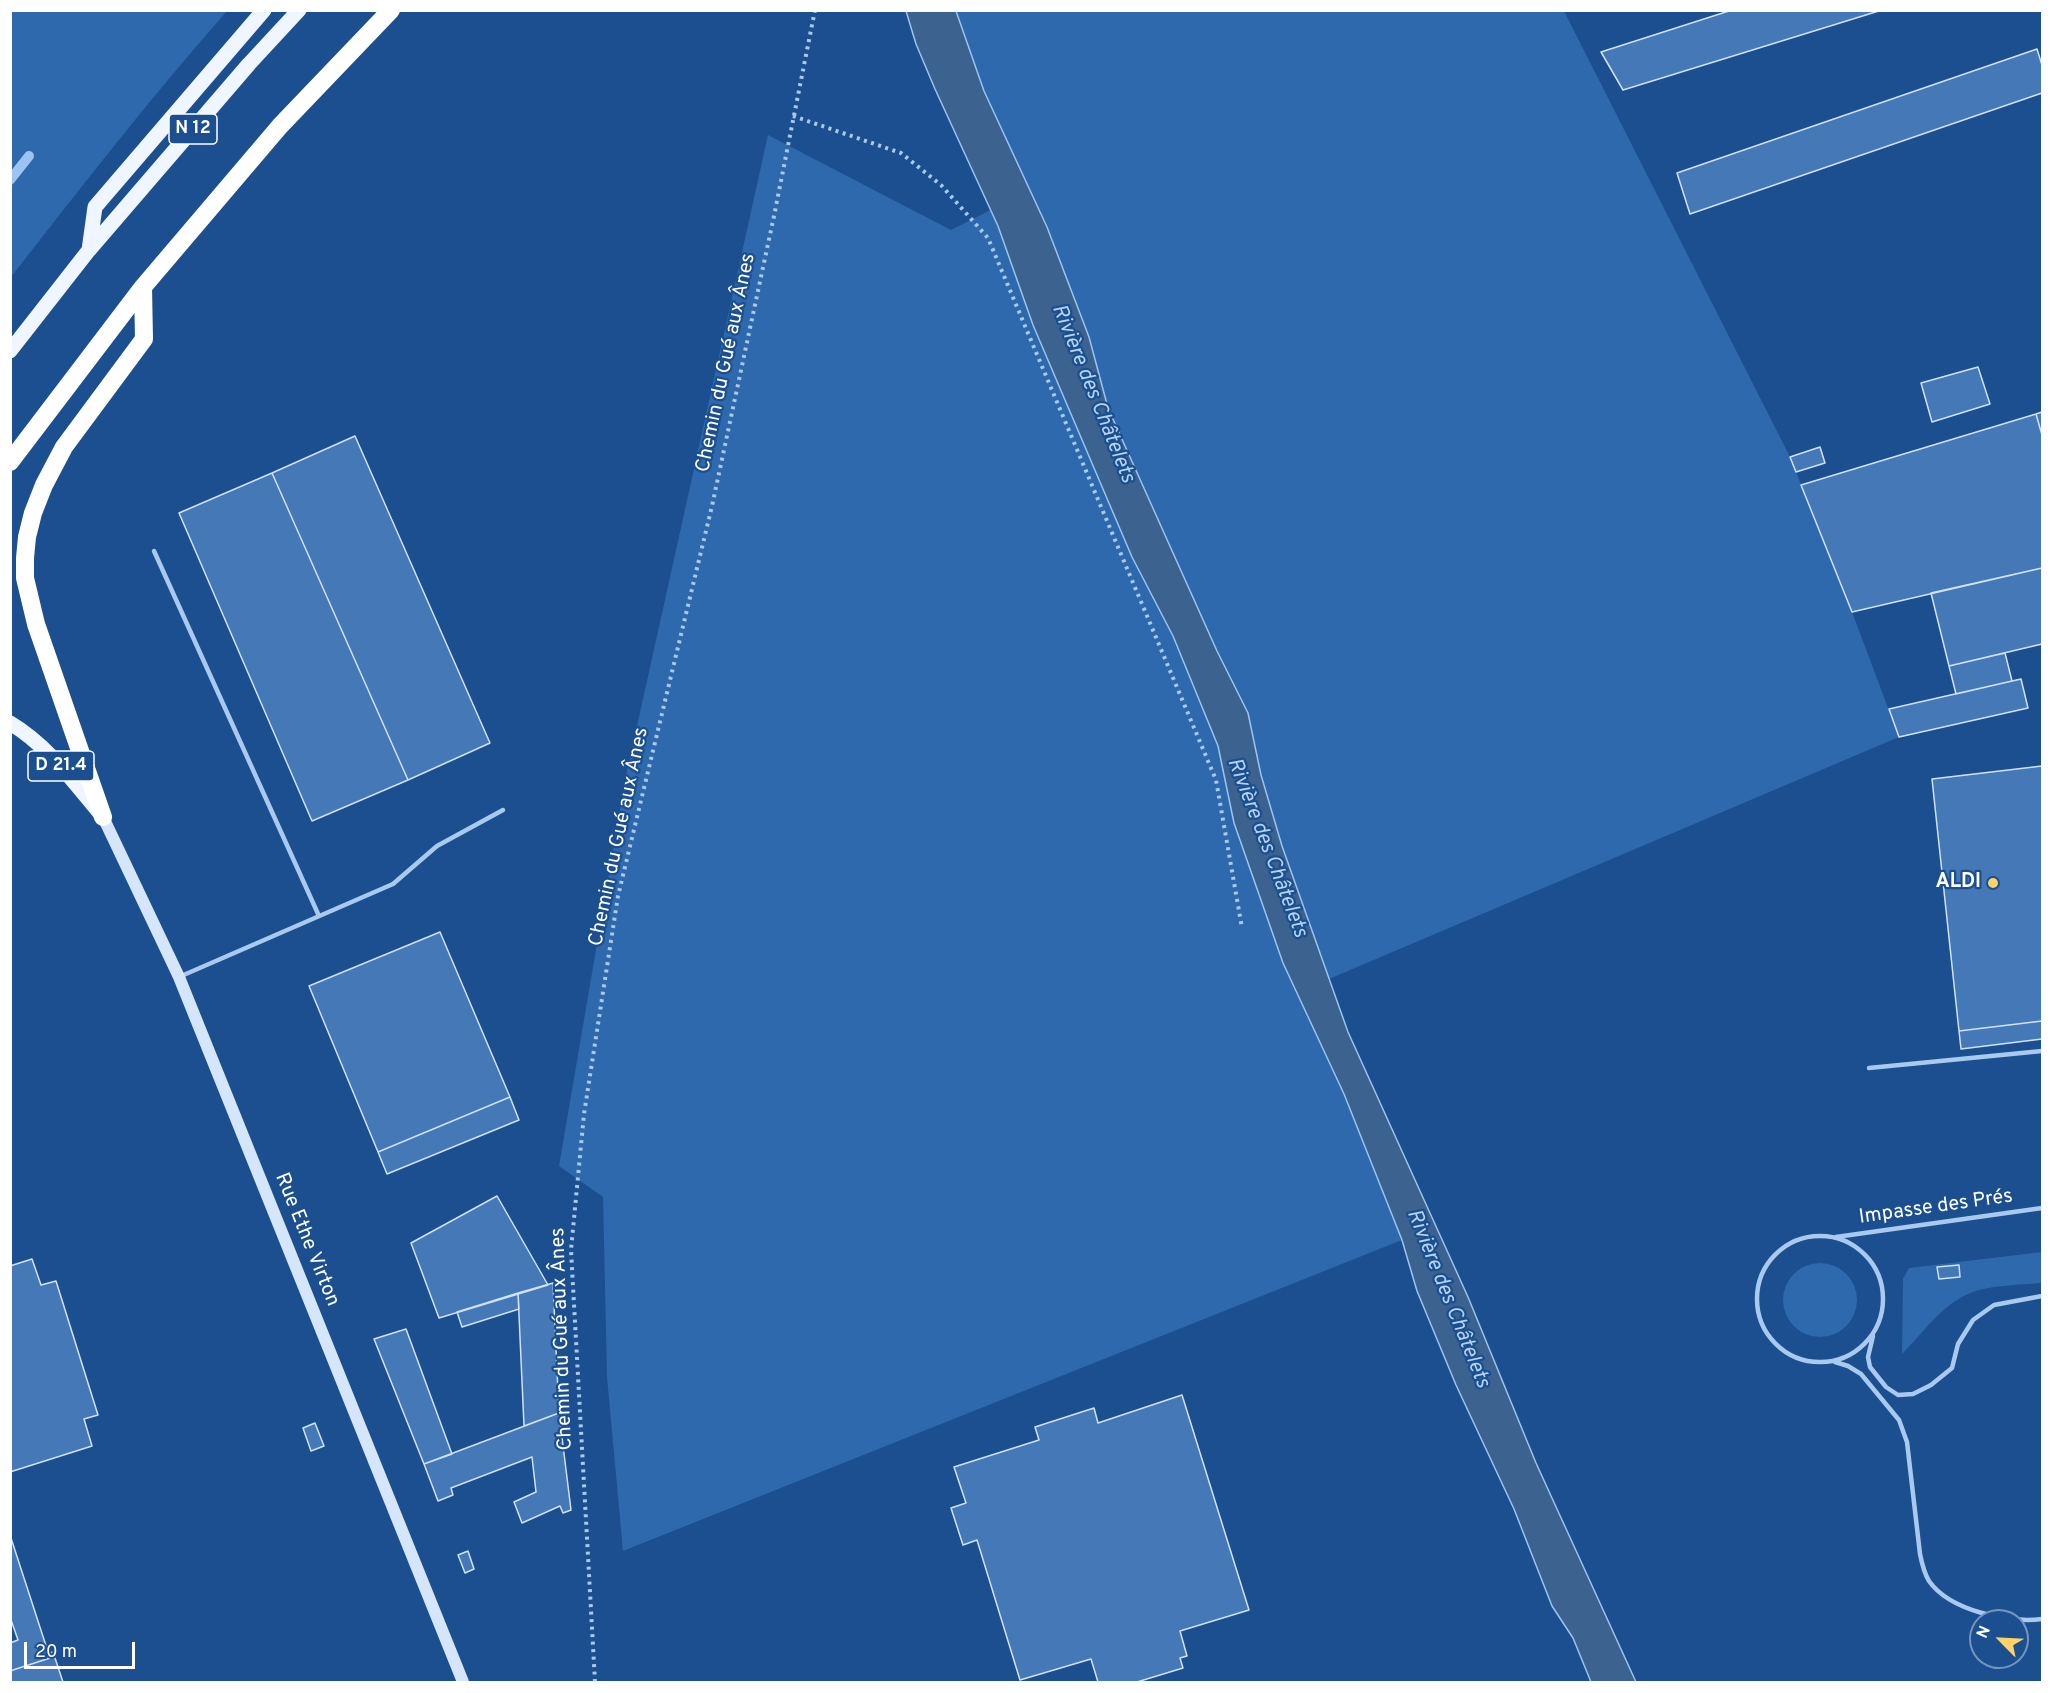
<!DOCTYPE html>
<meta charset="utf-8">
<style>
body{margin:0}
#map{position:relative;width:2053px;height:1693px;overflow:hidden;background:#1b4f8f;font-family:Overpass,sans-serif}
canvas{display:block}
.frame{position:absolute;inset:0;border:12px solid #fff;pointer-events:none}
.north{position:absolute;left:1969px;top:1609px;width:60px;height:60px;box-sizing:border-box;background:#1b4f8f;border:2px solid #7695bc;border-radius:50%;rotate:294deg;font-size:16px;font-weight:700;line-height:24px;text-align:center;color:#fff}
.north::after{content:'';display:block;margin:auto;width:21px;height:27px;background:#ffd166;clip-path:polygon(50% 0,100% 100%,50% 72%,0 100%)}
.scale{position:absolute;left:24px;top:1642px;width:111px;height:27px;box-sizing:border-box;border:3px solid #fff;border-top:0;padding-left:8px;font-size:18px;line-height:21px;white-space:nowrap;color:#fff;-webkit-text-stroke:4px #1b4f8f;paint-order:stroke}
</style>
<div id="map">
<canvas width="2053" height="1693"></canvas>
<div class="frame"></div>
<div class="north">N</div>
<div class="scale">20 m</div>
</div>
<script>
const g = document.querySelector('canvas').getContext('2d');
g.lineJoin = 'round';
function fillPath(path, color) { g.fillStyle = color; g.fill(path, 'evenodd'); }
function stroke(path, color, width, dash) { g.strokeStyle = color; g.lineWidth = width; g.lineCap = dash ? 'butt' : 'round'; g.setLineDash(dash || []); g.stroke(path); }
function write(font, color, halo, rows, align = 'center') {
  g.font = font + ' Overpass,sans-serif'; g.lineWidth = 4.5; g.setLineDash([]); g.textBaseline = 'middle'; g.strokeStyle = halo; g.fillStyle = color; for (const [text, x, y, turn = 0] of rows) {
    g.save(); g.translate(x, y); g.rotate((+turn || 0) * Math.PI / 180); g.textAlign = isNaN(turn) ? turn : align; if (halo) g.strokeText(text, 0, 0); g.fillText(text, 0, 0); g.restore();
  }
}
const green = new Path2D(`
 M11 10 227 11C152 96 81 187 11 277Z
 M956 11H1564L1790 457 1852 612 1899 737 1329 979 1325 1055 1344 1094 1402 1240 623 1551 607 1377 603 1197 559 1166 625 780 768 135 951 230 1030 190 984 91Z
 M2042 1252V1283C2020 1285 1988 1285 1968 1294 1942 1305 1922 1334 1902 1354L1903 1279 1909 1268Z
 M1783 1300a37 37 0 1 1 74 0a37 37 0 1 1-74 0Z`);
const water = new Path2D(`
 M906 11H956L984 91 1047 227 1089 337 1108 408 1217 651 1248 713 1261 775 1282 846 1348 1032 1468 1297 1536 1463 1636 1682H1591L1573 1638 1552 1606 1514 1509 1456 1385 1417 1291 1402 1240 1344 1094 1283 963 1234 823 1218 746 1173 636 1132 557 1033 325 998 226 935 89 916 44Z`);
const stream = new Path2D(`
 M10 180 29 156`);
const building = new Path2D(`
 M1732 10H1882L1623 90 1601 52Z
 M2037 49 2042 65V93L1690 214 1677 173Z
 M1978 367 1990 404 1932 422 1921 383Z
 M2042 412V435L2036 414Z
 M2036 414 2042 435V568L1852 612 1801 485Z
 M355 436 490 743 408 780 272 473Z
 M1820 447 1825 463 1796 472 1790 457Z
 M272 473 408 780 312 821 179 513Z
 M2042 568V644L1949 666 1931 593Z
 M2005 653 2012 681 1956 694 1949 666Z
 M2021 679 2028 708 1899 737 1889 709Z
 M2042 766V1025V1021L1959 1031 1932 779Z
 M440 932 510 1097 378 1152 309 986Z
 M2042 1021V1039L1961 1049 1959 1031Z
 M510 1097 519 1120 387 1174 378 1152Z
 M497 1196 548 1285 439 1318 411 1243Z
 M32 1259 41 1285 56 1281 98 1415 84 1419 92 1446 10 1472V1266Z
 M1959 1265 1960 1277 1939 1279 1937 1267Z
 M553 1283 559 1413 524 1426 518 1293Z
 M518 1293 519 1309 462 1327 457 1312Z
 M406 1329 452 1454 424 1464 374 1339Z
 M1182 1395 1249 1610 1180 1631 1187 1656 1180 1658 1183 1668 1137 1682H1098L1091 1659 1020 1680 977 1540 963 1545 951 1508 966 1503 954 1467 1039 1440 1035 1427 1094 1408 1098 1423Z
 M559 1413 571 1510 563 1513 560 1506 522 1523 514 1502 536 1492 532 1457 451 1488 453 1495 438 1501 424 1464Z
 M315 1423 324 1446 311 1451 303 1428Z
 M10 1535 50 1658 10 1671V1643L18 1640 10 1617Z
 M468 1551 474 1569 465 1573 458 1555Z
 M53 1652 63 1682H10V1671L50 1658 48 1653Z`);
const path = new Path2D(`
 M793 116 901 153 941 185 988 238 1216 780 1242 928
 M595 1682 571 1250 584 1114 618 896 712 506 774 216 815 10`);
const lane = new Path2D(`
 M154 551 319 916
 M179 977 393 884 437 846 503 810
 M1869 1068 2042 1051
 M1757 1299a63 63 0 1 1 126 0a63 63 0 1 1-126 0Z
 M1836 1237 2042 1208
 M1873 1336 1868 1357 1870 1367 1886 1387 1898 1395 1913 1394 1931 1385 1952 1368 1958 1344 1973 1320 1994 1305 2042 1296
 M1835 1362 1848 1366 1861 1374 1899 1420 1907 1442 1920 1554C1922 1564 1924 1573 1929 1581 1950 1611 2009 1623 2042 1619`);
const secondary = new Path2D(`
 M103 817 179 977 463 1682`);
const primary = new Path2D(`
 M89 250 95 207 264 10
 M10 351 89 250 249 64 299 10
 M10 723C47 745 72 780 99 812`);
const highway = new Path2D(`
 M10 462 143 287 280 126 391 10
 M103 817 36 624 25 578V558L27 537 33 513 44 485 64 447 144 339 143 287`);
const markers = [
 [1993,883,6,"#ffd166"]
];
const shields = [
 [193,129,48],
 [61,766,66]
];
const shieldNames = [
 ["N 12",193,129],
 ["D 21.4",61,766]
];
const streetNames = [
 ["Chemin du Gué aux Ânes",727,363,-78],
 ["Chemin du Gué aux Ânes",620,837,-78],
 ["Impasse des Prés",1936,1208,-8],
 ["Rue Ethe Virton",306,1240,68],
 ["Chemin du Gué aux Ânes",563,1339,-92]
];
const poiNames = [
 ["ALDI",1981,883]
];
const waterNames = [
 ["Rivière des Châtelets",1092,394,68],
 ["Rivière des Châtelets",1266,848,69],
 ["Rivière des Châtelets",1447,1299,68]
];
fillPath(green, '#2e69ad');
fillPath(water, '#3c6290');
stroke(water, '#9cc4f0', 1.5);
stroke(stream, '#9cc4f0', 10);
fillPath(building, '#4478b7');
stroke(building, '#cfe3fa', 1.5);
stroke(path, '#a9c9ee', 4, [3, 4.5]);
stroke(lane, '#a9c9ee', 4.5);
stroke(secondary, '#d6e6fa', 12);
stroke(primary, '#f0f6ff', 15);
stroke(highway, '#fff', 18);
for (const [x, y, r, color] of markers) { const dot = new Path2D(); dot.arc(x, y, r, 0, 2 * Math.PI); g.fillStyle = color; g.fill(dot); stroke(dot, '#1b4f8f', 2); }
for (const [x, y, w] of shields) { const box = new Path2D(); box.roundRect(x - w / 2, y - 15, w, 30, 4.5); g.fillStyle = '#1b4f8f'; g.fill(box); stroke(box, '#fff', 1.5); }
write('bold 18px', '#fff', null, shieldNames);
write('20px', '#fff', '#1b4f8f', streetNames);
write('bold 20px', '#fff', '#1b4f8f', poiNames, 'right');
write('italic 21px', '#b5d3f5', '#1b4f8f', waterNames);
</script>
